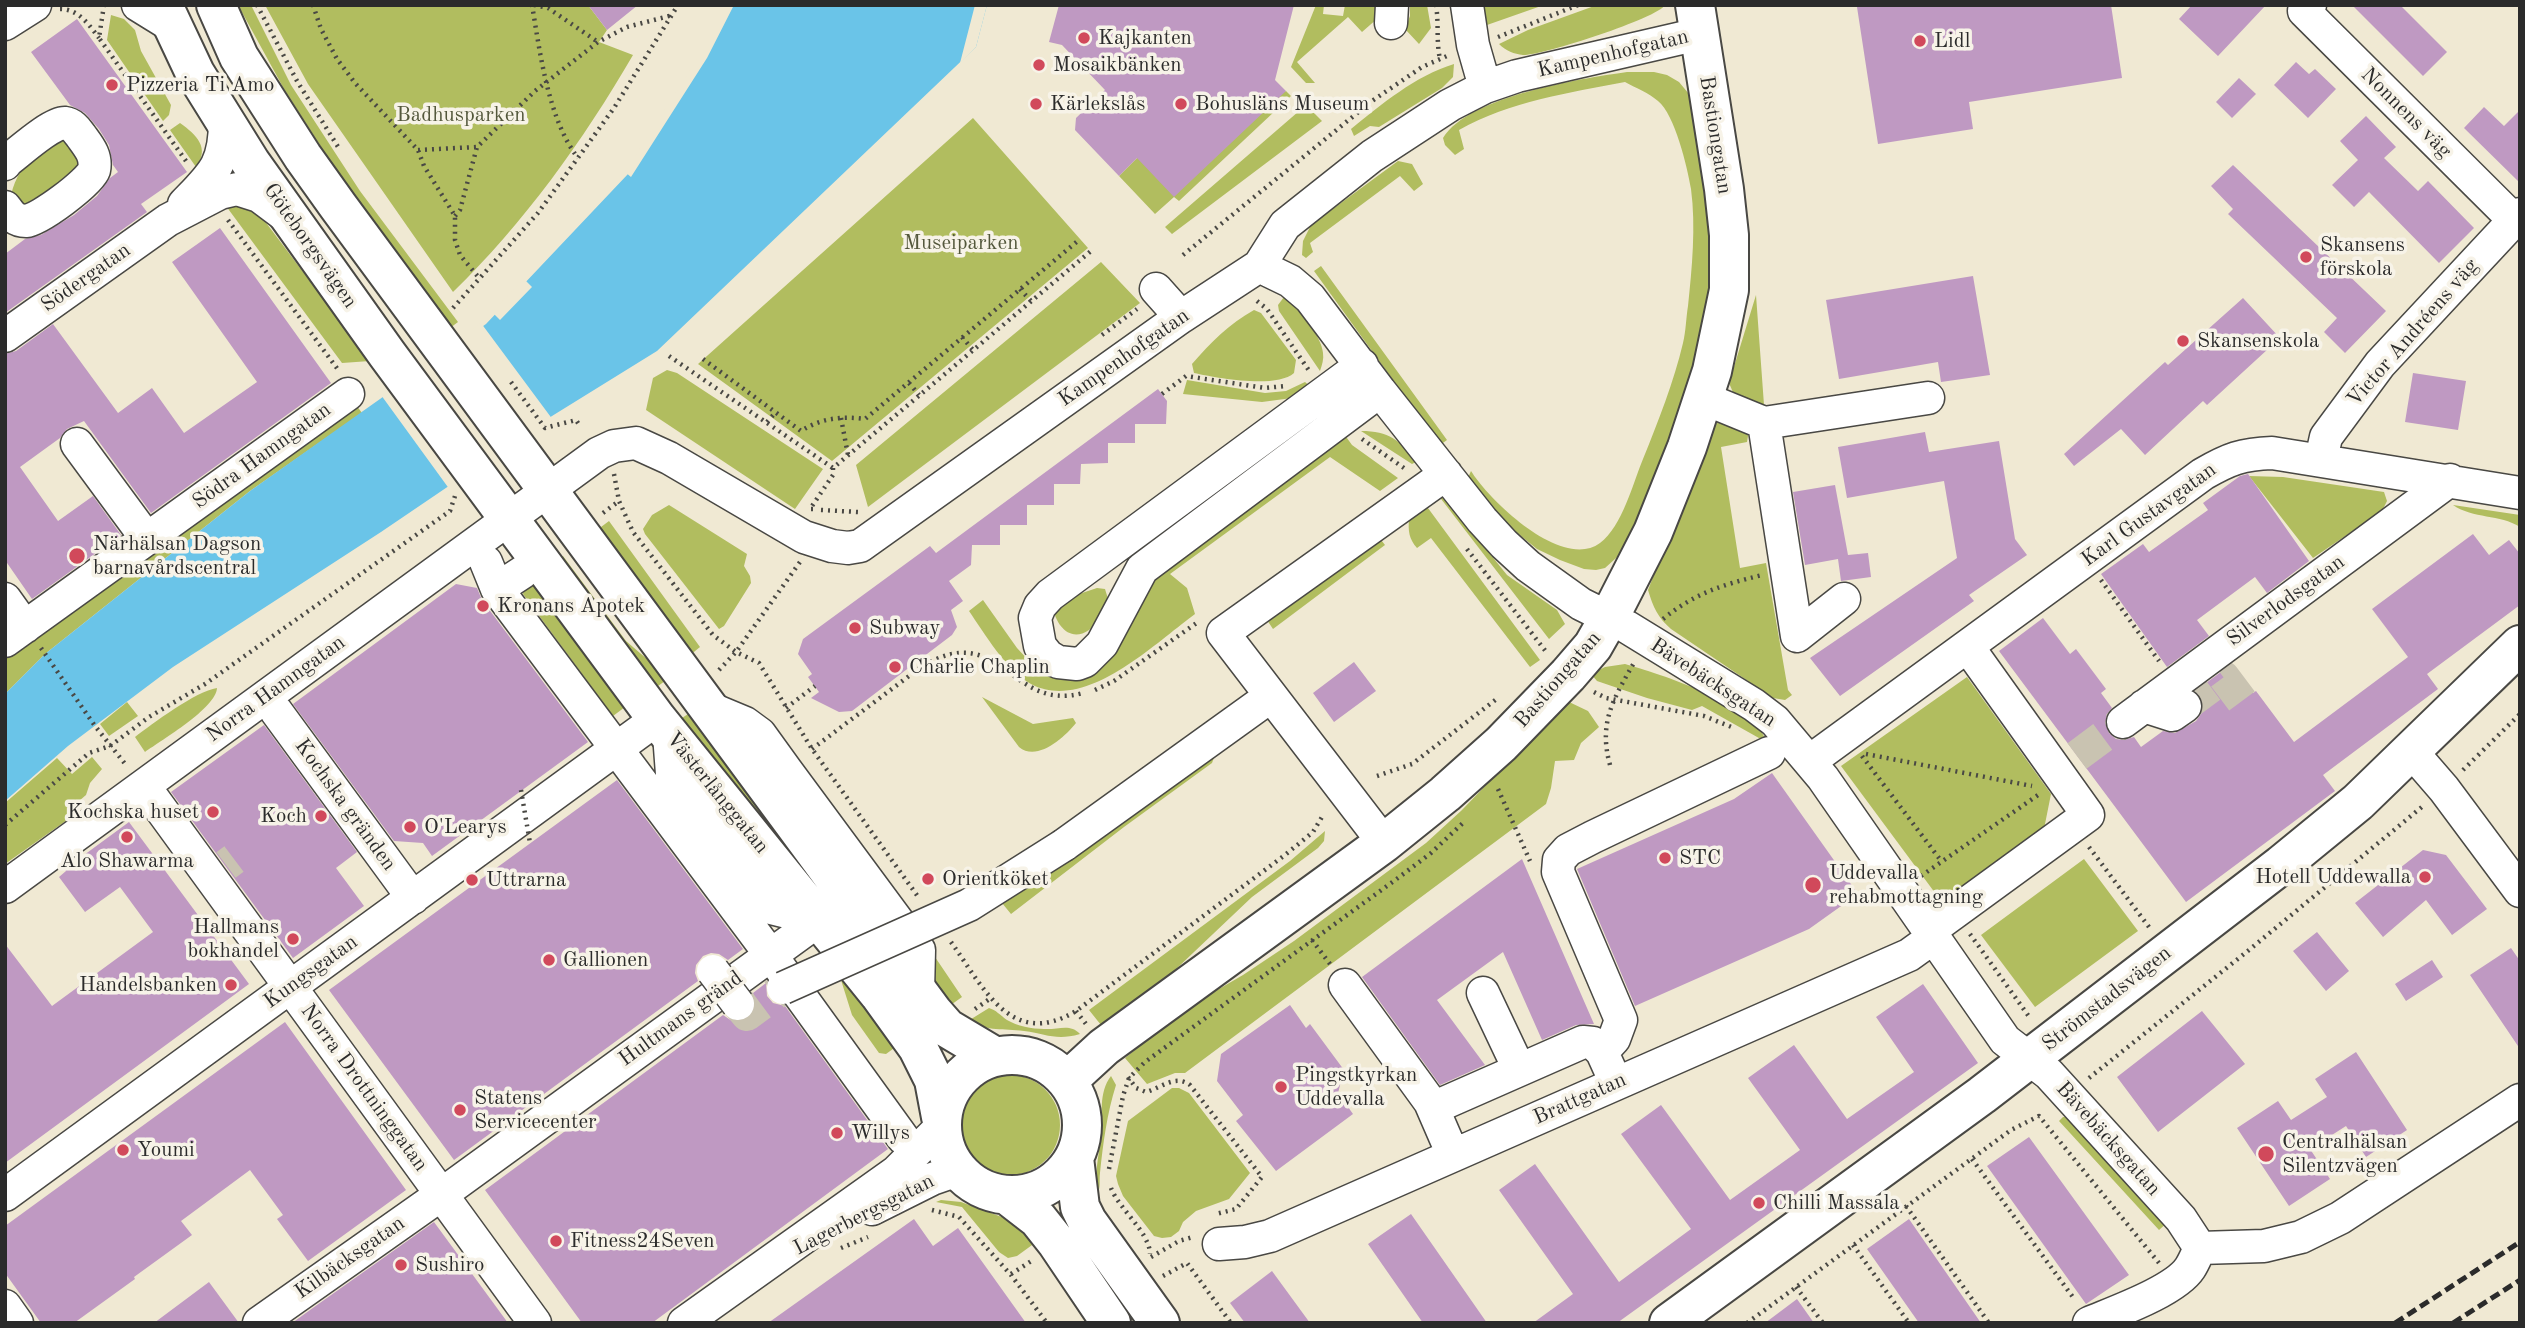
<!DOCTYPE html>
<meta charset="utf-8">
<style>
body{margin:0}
#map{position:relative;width:2525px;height:1328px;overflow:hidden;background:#f0e9d3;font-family:"Old Standard TT",serif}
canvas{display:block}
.frame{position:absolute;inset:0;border:7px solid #2b2b2b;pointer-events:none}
</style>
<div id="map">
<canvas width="2525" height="1328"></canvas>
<div class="frame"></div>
</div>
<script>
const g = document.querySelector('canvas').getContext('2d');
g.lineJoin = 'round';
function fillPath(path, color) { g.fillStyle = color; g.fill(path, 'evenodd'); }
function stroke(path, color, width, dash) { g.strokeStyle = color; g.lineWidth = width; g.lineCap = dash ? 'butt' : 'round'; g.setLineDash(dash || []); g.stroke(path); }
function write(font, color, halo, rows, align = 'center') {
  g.font = font + ' "Old Standard TT",serif'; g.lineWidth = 7; g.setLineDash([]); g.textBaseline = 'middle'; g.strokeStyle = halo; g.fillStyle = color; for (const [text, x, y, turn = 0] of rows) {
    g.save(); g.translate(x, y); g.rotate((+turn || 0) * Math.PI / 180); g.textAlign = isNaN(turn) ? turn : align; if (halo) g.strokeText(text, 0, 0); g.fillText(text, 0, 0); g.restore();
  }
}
const green = new Path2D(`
 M238 5H251L291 85 360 191 458 322 450 328 353 197 284 89Z
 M265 5H588L607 30 599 42 633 55C583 141 524 223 453 292L308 84Z
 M1316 5H1324L1323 14 1343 16 1345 5H1377L1378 18 1362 32 1348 17 1297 62 1315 83H1306L1291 67Z
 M1410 5H1427L1431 28 1419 44 1405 29 1410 16Z
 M1483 5H1544L1487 25 1482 11Z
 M1597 5H1665C1658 18 1541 56 1523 55 1514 54 1506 51 1499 44L1528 30Z
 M111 15 124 19 135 30 141 51 171 105 169 115 163 121 107 40Z
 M1454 64 1453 77 1442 88 1379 127 1370 126 1354 136 1351 129C1382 104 1415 76 1454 64Z
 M1627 72H1654L1667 75 1679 82 1689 94 1699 115 1709 184 1712 284 1689 396 1625 550 1605 568 1596 570 1584 569 1560 560 1537 549 1489 510 1467 480 1471 471C1489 500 1562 571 1600 543 1622 527 1633 483 1643 459 1658 422 1674 381 1683 343 1686 331 1686 318 1688 306 1692 269 1696 226 1691 189 1687 166 1675 115 1658 101 1649 93 1636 88 1625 82 1568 93 1511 101 1459 130L1464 149 1455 155 1445 145 1443 138C1469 96 1579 79 1627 72Z
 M1286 91 1291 96 1179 201 1174 197 1155 214 1119 176 1137 158Z
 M1306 105 1322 121 1172 234 1165 227Z
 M973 118 1088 248 832 461 698 364Z
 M180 123C197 135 210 148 196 167L170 130Z
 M64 131 86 166 25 215 10 201C16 164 37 154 64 131Z
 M1398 161 1412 164 1423 184 1414 191 1400 176 1310 243 1313 252 1306 258 1302 255 1303 241 1311 225Z
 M234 205 258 212 370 361 342 363 226 206Z
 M1101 262 1140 303 868 507 856 465Z
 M1321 266 1447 440 1440 445 1314 271Z
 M1756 295 1764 405 1747 403 1735 397 1729 383Z
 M1284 297C1298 305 1322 337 1323 353 1324 359 1322 365 1320 371L1279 311 1278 305Z
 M1254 310 1261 313 1296 360 1294 373C1276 389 1217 378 1194 373L1192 364C1211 342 1229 324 1254 310Z
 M667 370 677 373 823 469 795 509 646 410 653 378Z
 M1187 380 1265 393 1286 391 1305 382 1311 387 1292 398 1262 402 1183 394Z
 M348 394 362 413 250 491 45 654 5 694V641Z
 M1717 423 1737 424 1749 430 1747 442 1721 447 1740 568 1766 563 1788 690 1792 695 1785 700 1773 698 1671 629C1658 618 1653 607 1648 590L1709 433Z
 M1361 431C1389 431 1400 440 1416 462L1412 464Z
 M1344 434 1352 445 1398 478 1380 491 1330 457 1170 574 1187 588 1195 614C1154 644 1085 713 1031 684 1007 671 984 633 969 611L983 600 1017 648 1030 662 1046 672 1083 677 1101 669 1114 654 1153 583 1167 564Z
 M2249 476 2283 477 2384 492 2387 501 2382 511 2313 558Z
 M1438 495 1444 497 1507 575 1557 610 1565 624 1549 639Z
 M1425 504 1540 660 1530 667 1431 538 1417 548C1409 539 1408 531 1409 519Z
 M669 505 747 554 744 566 750 576 751 583 724 626 719 629 645 534 643 529 652 515Z
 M2453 505 2520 515V527C2500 514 2473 519 2453 505Z
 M609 521 700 647 689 656 597 530Z
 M1378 536 1385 545 1273 629 1267 620Z
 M563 556 626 641 669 678 654 689 559 559Z
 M530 579 625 707 613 716 523 594 525 583Z
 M1097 588 1105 589 1109 602C1103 610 1097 625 1089 630 1070 643 1056 625 1053 608L1061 600Z
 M1625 664C1658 673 1759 706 1766 742L1702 706 1692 710 1647 698 1597 681 1591 674 1605 667Z
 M1967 677 2051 794 2044 829 1941 901 1841 766Z
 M217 688C216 708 162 740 145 752L135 737C152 724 196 691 217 688Z
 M982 697 1033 724 1073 718 1076 723C1064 738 1037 762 1019 747Z
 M1567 701 1588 711 1599 727 1581 743 1574 760 1555 761 1551 788 1546 804 1185 1073H1175L1147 1084 1125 1058 1188 1007 1243 975 1294 941 1426 843 1462 810Z
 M127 702 138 716 109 736 100 724Z
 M691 712 853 936 679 720Z
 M1215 755 1212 763 1124 827 1011 914 1002 903Z
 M92 757 102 769 90 783 86 795 72 807 77 813 5 864V803L57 758 72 774Z
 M1325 831 1324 841 1318 848 1252 897 1174 971 1101 1025 1089 1010 1290 861Z
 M2084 859 2138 931 2035 1007 1981 935Z
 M935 957 962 997 948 1007C939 992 930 975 935 957Z
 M849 977 897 1046 886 1054 879 1053 852 1015 841 980Z
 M989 1008C996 1010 1000 1015 1007 1020 1017 1026 1032 1029 1044 1029 1058 1030 1070 1023 1080 1034 1056 1041 1047 1034 1024 1031 1002 1028 990 1032 968 1021Z
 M960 1125a50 50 0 1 1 100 0a50 50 0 1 1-100 0Z
 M1111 1076 1116 1085C1107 1113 1103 1144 1100 1173 1099 1181 1101 1188 1097 1195 1094 1173 1099 1156 1101 1135 1103 1115 1098 1093 1111 1076Z
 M1172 1088H1179L1189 1093 1250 1173 1229 1199 1196 1211 1183 1222 1179 1231 1171 1237 1162 1238 1154 1236 1123 1196 1118 1184 1116 1176 1128 1121Z
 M2063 1117H2067L2168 1222 2159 1230 2059 1121Z
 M941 1200 961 1202 1018 1223 1039 1240 1017 1256 1008 1258 999 1252 962 1207 936 1202Z`);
const water = new Path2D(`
 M729 5H987L976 47 657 351 552 416 381 532 173 667 68 746 5 801V694L45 654 250 491 486 324 628 174 703 57Z`);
const pier = new Path2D(`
 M725 5H734L707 58 631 177 625 172 700 55Z
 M975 5H987L976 47 960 63Z
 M524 279 532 287 500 320 492 312Z
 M481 323 553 420 450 490 381 395Z`);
const building = new Path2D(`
 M588 5H638L607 30Z
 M1059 5H1294L1275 80 1286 91 1174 197 1137 158 1119 176 1075 130 1076 118 1105 90 1062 45 1049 42Z
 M1868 5H2111L2122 78 1969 102 1973 129 1878 144 1857 7Z
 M2192 5H2266L2218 56 2179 19Z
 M2352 5H2400L2447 52 2423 76Z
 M77 19 187 172 141 204 147 212 5 313V254L25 239 41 235 74 215 97 196 110 178 118 172 113 165 109 145 99 129 85 113 70 105 31 52Z
 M2296 62 2309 74 2315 69 2336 89 2308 118 2274 85Z
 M2239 78 2256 94 2232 118 2216 102Z
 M2484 107 2504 126 2520 110V183L2464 128Z
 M2366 116 2396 147 2384 158 2418 191 2428 181 2474 228 2439 263 2369 192 2354 207 2332 185 2358 160 2340 141Z
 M2233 165 2386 311 2345 353 2324 332 2337 318 2228 214 2233 209 2211 186Z
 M220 228 331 383 151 513 84 421 67 429 60 438 20 467 58 521 93 496 121 535 32 599 5 560V354L16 351 53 324 118 413 152 388 184 433 257 382 172 262Z
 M1973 276 1990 375 1941 382 1938 362 1839 379 1826 300Z
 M2243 298 2280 338 2207 405 2203 401 2145 455 2121 429 2074 466 2064 454 2165 362 2168 365Z
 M2413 373 2466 381 2458 430 2405 422Z
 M1158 389 1167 401 1166 424H1135V443H1108V463L1081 464 1080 484H1054V505H1027V525H1000V545H972L971 565 949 581 963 601 951 610 957 627 952 635 852 711 839 712 811 698 819 692 808 677 812 674 798 654 803 639 930 546 936 553Z
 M1925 432 1929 452 1999 441 2015 539 2027 555 1969 595 1974 601 1840 696 1810 658 1957 558 1944 481 1847 498 1838 447Z
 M2248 474 2309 561 2267 593 2255 577 2197 620 2209 636 2167 667 2101 574 2143 544 2149 552 2208 510 2203 503 2240 476Z
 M1835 485 1848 555 1868 553 1871 577 1841 581 1838 559 1805 565 1793 492Z
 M2473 534 2489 555 2509 540 2520 554V605L2427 674 2438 689 2323 775 2335 791 2186 902 1999 651 2043 618 2070 654 2076 649 2106 689 2101 693 2112 708 2107 714 2105 723 2109 733 2116 739 2124 740 2134 737 2141 747 2163 731 2175 733 2196 721 2201 714 2203 705 2200 696 2195 691 2232 664 2253 693 2256 691 2294 742 2408 657 2372 609Z
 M456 584 477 588 482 600 588 742 432 856 423 843 394 841 293 704Z
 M1354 662 1376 691 1334 722 1313 693Z
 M264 725 357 852 336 868 364 906 293 958 171 792Z
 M1772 773 1858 894 1809 929 1635 1006 1577 869 1734 799Z
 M617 780 743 949 728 960 719 954 711 953 703 956 696 965 695 973 698 981 454 1160 329 990Z
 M129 822 249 984 5 1163V944L52 1006 153 932 120 887 85 912 59 877 66 871 65 869Z
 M2423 850 2446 855 2487 909 2452 935 2426 900 2383 937 2355 903Z
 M1522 859 1594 1024 1576 1025 1542 1040 1503 952 1437 1000 1485 1065 1440 1085 1362 977Z
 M2317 932 2349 971 2326 991 2293 951Z
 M2511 948 2520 961V1049L2470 975Z
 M2432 960 2443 977 2406 1001 2395 984Z
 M766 983 767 996 773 1003 785 1006 888 1149 652 1323H582L485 1190 723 1015 732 1021 740 1022 748 1019 755 1010 756 1001 753 993Z
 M1923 984 1978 1063 1617 1323H1533L1573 1294 1499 1190 1535 1164 1619 1282 1691 1229 1621 1134 1661 1105 1730 1200 1800 1150 1748 1078 1794 1045 1847 1119 1914 1072 1876 1017Z
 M1290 1005 1306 1028 1310 1024 1344 1070 1338 1093 1353 1114 1276 1171 1236 1121 1243 1115 1217 1081 1221 1054Z
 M2202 1011 2245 1064 2158 1132 2117 1077Z
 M285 1022 406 1190 308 1261 277 1219 283 1215 250 1170 181 1221 192 1235 134 1277 135 1279 74 1323H41L5 1273V1226Z
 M2356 1052 2407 1130 2366 1157 2346 1126 2310 1149 2330 1179 2289 1206 2237 1128 2278 1101 2291 1120 2327 1097 2315 1079Z
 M2029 1137 2129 1275 2086 1304 1987 1166Z
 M1411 1214 1487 1323H1423L1368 1244Z
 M914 1219 933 1246 958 1228 1026 1323H768Z
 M1909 1219 1981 1323H1919L1867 1249Z
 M434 1222 508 1323H292L317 1305Z
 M1272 1271 1310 1323H1245L1230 1303Z
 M209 1282 239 1323H154Z
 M1797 1299 1814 1323H1765Z`);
const minorTunnel = new Path2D(`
 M2185 706 2224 677 2242 701
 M2077 756 2123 722
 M226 865 234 859
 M738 1004 747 1015 783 988`);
const path = new Path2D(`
 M104 5 99 38 186 161
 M257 5 297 81 340 150
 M313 5 321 29 337 59 355 83 418 150 424 166 455 216V240L460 255 480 279
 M532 5C540 52 548 119 578 158
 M534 5 548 8 598 42
 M1436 5C1439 24 1436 41 1440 59
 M60 9C79 9 89 25 99 38
 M1498 37 1578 5
 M418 150 477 147
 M455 216 460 210 477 147 535 91 598 42 627 27 673 15
 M228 220 339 371
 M1183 255 1372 101 1422 67 1447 56
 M1020 289 1031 301
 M1257 301 1267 309 1310 372
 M453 308 538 213 614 108 678 5
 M1102 335 1137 309
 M962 337 973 350
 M669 356 833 468
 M703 359 801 431C821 418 842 416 865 419L1080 239
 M511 382 545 428 576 420 580 426
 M909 383 919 395
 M1162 394 1186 376 1265 388 1285 386
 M841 418 848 455
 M767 422 776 412
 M1362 439 1404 468
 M614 474 619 501 633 532 713 635 736 652 759 663 812 749 919 898
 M813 509H810L833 475V468L1091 251
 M821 510 858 512
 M603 513 619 501
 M1467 549 1547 653
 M2101 580 2159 661
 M1663 619C1695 593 1722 585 1762 575
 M41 648 95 726 126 765
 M719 670 736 652 800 562
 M1095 690 1114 681 1198 622
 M1594 692 1606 698 1704 716 1734 728
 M786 708 815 686
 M812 749 921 667C1002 618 1009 713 1083 693
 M1866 754 2032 786
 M1862 756 1942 862
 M1610 765C1598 722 1614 698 1635 661
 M2463 770 2520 714
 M1377 776 1412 764 1498 698
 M1498 789 1530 861
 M5 825 89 753 110 746 149 717 205 684 450 511 455 496
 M2089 847 2149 927
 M1921 876 2041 793
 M1970 934 2030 1018
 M1312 940 1330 964
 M951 942C984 988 1011 1050 1076 1011L1285 855 1313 832 1322 817
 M975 1009 991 998
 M1076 1011 1086 1024
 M1128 1077 1136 1088 1146 1092C1161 1088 1175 1074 1190 1085L1262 1177 1236 1209 1216 1214
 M2089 1078 2249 950 2423 806
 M1972 1159 2075 1300
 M1109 1169 1123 1096 1129 1078 1145 1062 1398 878 1431 853 1465 821
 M1111 1188C1119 1209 1150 1233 1150 1254
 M1906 1206 1989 1323
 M932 1210 959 1217 1011 1275 1047 1323
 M1853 1245 1909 1323
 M841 1248 868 1237
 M1151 1257 1179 1241 1193 1237
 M1011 1274 1033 1260
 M1163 1276 1187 1263 1231 1323
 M1796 1287 1823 1323
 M1747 1323 2011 1130 2039 1116 2159 1263`);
const minor = new Path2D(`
 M138 5 172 26
 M1467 5 1473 45 1485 87
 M2310 5 2304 11 2514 220
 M1391 23 1392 5
 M5 24 35 5
 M5 164 7 161C18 153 52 122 65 123 73 124 77 131 81 136 89 147 97 156 94 170 90 182 39 220 26 221 15 221 11 215 5 207
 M184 204C213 174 225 165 225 121
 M1259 266 1290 281 1310 298 1380 391 1482 520 1504 544 1528 566 1581 604 1627 627 1754 705 1775 721 1823 778 2005 1040 2049 1074 2181 1219 2200 1248
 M1156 289 1181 317
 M5 336 168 220 220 193 237 189 259 196 283 214
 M1362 365 1050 595 1040 606 1035 618 1040 646 1048 656 1058 662 1077 664 1085 661 1102 644 1142 569 1380 391
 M1703 398 1764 423 1928 398
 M1764 423 1797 636 1844 599
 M77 444 147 539
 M2321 460 2326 437 2380 364 2520 214
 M486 562 497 589 770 954 903 1138
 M497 589 523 572
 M5 599 25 627
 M5 641 348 394
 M2144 706 2172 715 2185 706
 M709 708 745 723 760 734 786 770 919 950 918 992
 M276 711 413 898
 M2123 722 2450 480
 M669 734 672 774 771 908 819 920
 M2412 752 2444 789 2520 891
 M1810 761 2203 474C2229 459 2242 454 2272 453L2520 493
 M144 786 535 1323
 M1384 843 1223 633 1446 474
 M1064 845 1271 696
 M5 887 599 453 614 446 636 443 669 458 804 537 832 546 848 548 860 546 1181 317 1259 266 1285 225 1372 156 1450 105 1485 87 1517 76 1699 34
 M1929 931 2088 815 1968 647
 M1345 985 1430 1102 1453 1155
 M1483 993 1519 1069
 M1616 1083 1602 1052 1614 1039 1621 1020 1558 872 1559 860 1568 850 1593 837 1769 753
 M1433 1108 1583 1042 1593 1043 1602 1052
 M5 1195 642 730
 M872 1209 932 1179 958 1170
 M1219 1244 1245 1242 1270 1236 1909 955 1934 937
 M2200 1248 2264 1246 2301 1237 2340 1218 2520 1100
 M5 1306 17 1323
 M259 1323 442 1194 819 920
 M684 1323 896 1172 941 1127
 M2089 1323C2115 1312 2175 1291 2190 1268 2194 1262 2197 1254 2200 1248`);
const major = new Path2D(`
 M163 5 195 73 251 163 387 354 657 719 879 994 918 1048 934 1080 941 1117
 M216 5 239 57 303 157 338 206 933 1012 947 1028 994 1056
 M942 1125a70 70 0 1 1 140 0a70 70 0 1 1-140 0Z
 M1067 1081 1104 1047 1384 843 1445 794 1501 744 1568 675 1593 646 1609 618 1653 532 1687 447 1712 371 1729 290V235L1724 189 1695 5
 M1074 1158 1080 1207 1087 1221 1160 1323
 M1007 1195 1038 1219 1057 1243 1111 1323
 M1669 1323 1982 1095 2281 865 2358 802 2520 645`);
const rail = new Path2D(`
 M2395 1323 2520 1242
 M2453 1323 2520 1280`);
const pathBridge = new Path2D(`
 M521 790 530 843`);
const minorBridge = new Path2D(`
 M713 971 738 1004
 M783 988 969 905 1064 845`);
const markers = [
 [1084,38,7,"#d1495b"],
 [1920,41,7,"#d1495b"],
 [1039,65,7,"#d1495b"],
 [112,85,7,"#d1495b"],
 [1036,104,7,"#d1495b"],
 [1181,104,7,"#d1495b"],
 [2306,257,7,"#d1495b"],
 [2183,341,7,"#d1495b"],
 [77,556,9,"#d1495b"],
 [483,606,7,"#d1495b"],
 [855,628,7,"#d1495b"],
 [895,667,7,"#d1495b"],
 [213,812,7,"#d1495b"],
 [321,816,7,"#d1495b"],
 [410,827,7,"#d1495b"],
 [127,837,7,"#d1495b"],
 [1665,858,7,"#d1495b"],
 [2425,877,7,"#d1495b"],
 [928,879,7,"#d1495b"],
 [472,880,7,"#d1495b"],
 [1813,885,9,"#d1495b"],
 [293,939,7,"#d1495b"],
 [549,960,7,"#d1495b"],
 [231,985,7,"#d1495b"],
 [1281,1087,7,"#d1495b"],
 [460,1110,7,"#d1495b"],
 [837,1133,7,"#d1495b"],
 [123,1150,7,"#d1495b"],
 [2266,1154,9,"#d1495b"],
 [1759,1203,7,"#d1495b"],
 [556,1241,7,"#d1495b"],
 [401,1265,7,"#d1495b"]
];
const poiNames = [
 ["Kajkanten",1098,38],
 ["Lidl",1934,41],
 ["Mosaikbänken",1053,65],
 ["Pizzeria Ti Amo",126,85],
 ["Kärlekslås",1050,104],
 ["Bohusläns Museum",1195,104],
 ["Skansens",2320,245],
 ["förskola",2320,269],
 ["Skansenskola",2197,341],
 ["Närhälsan Dagson",93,544],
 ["barnavårdscentral",93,568],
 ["Kronans Apotek",497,606],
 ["Subway",869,628],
 ["Charlie Chaplin",909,667],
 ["Kochska huset",199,812,"right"],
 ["Koch",307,816,"right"],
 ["O'Learys",424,827],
 ["STC",1679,858],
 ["Alo Shawarma",127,861,"center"],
 ["Uddevalla",1829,873],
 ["rehabmottagning",1829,897],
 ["Hotell Uddewalla",2411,877,"right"],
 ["Orientköket",942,879],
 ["Uttrarna",486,880],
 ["Hallmans",279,927,"right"],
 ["bokhandel",279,951,"right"],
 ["Gallionen",563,960],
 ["Handelsbanken",217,985,"right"],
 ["Pingstkyrkan",1295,1075],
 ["Uddevalla",1295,1099],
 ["Statens",474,1098],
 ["Servicecenter",474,1122],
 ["Willys",851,1133],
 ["Centralhälsan",2282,1142],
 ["Silentzvägen",2282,1166],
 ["Youmi",137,1150],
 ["Chilli Massala",1773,1203],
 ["Fitness24Seven",570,1241],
 ["Sushiro",415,1265]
];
const streetNames = [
 ["Kampenhofgatan",1613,54,-13],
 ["Nonnens väg",2406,113,45],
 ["Bastiongatan",1715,135,81],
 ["Göteborgsvägen",310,246,55],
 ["Södergatan",86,278,-35],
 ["Victor Andréens väg",2413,333,-49],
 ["Kampenhofgatan",1124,358,-35],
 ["Södra Hamngatan",262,456,-36],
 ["Karl Gustavgatan",2149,515,-36],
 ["Silverlodsgatan",2286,601,-36],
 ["Bastiongatan",1558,680,-49],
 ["Bävebäcksgatan",1713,683,33],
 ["Norra Hamngatan",276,689,-36],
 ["Västerlånggatan",717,793,51],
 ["Kochska gränden",345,805,54],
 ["Kungsgatan",311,972,-36],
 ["Strömstadsvägen",2107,999,-38],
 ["Hultmans gränd",681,1019,-36],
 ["Norra Drottninggatan",364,1088,54],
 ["Brattgatan",1580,1099,-24],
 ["Bävebäcksgatan",2108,1139,48],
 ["Lagerbergsgatan",864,1215,-27],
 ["Kilbäcksgatan",350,1258,-35]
];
const parkNames = [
 ["Badhusparken",461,115],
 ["Museiparken",961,243]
];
fillPath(green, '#b1bd5f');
fillPath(water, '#6ac4e8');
fillPath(pier, '#f0e9d3');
fillPath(building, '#bf99c2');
stroke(minorTunnel, '#c9c3b1', 32, [32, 16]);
stroke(minor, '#494844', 35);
stroke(major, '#494844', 42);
stroke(path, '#494844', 4.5, [2, 5]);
stroke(minor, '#fff', 32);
stroke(major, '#fff', 38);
stroke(rail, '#2b2b2b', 5, [10, 5]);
stroke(minorBridge, '#494844', 35, []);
stroke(pathBridge, '#494844', 4.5, [2, 5]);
stroke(minorBridge, '#fff', 32);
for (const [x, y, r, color] of markers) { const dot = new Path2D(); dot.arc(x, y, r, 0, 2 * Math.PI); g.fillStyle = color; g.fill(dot); stroke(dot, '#f7f3e8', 2.5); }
write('21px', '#2b2b2b', '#f7f3e8', poiNames, 'left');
write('21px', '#2b2b2b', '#f7f3e8', streetNames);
write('21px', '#53573b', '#f7f3e8', parkNames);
</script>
